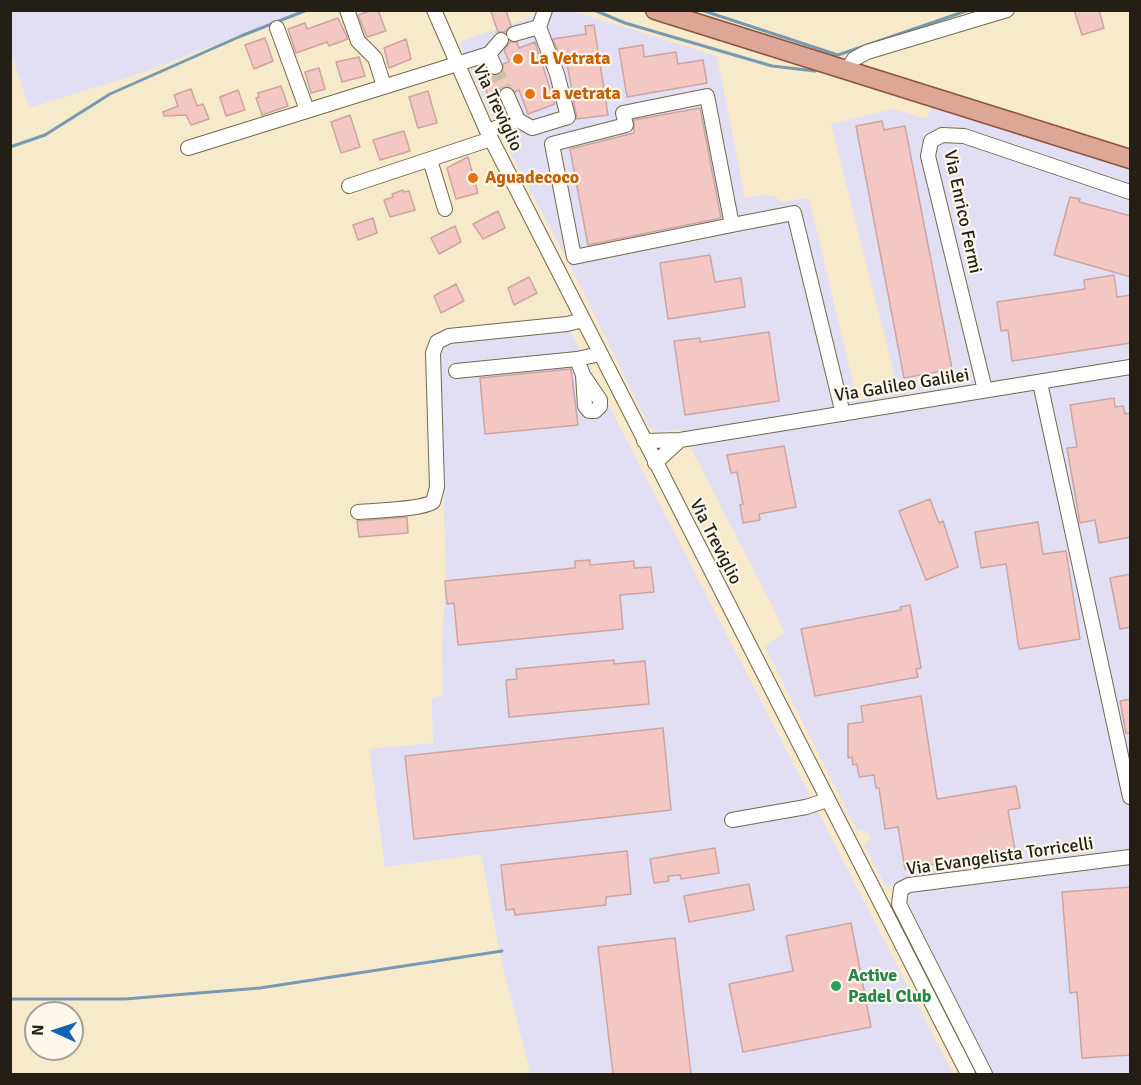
<!DOCTYPE html>
<style>
body{margin:0}
#map{position:relative;width:1141px;height:1085px;overflow:hidden;background:#f7eacb;font-family:Signika,sans-serif}
canvas{display:block}
.frame{position:absolute;inset:0;border:12px solid #241f14;pointer-events:none}
.north{position:absolute;left:24px;top:1001px;width:60px;height:60px;box-sizing:border-box;background:#fdf8ec;border:2px solid #a6a196;border-radius:50%;rotate:273deg;font-size:16px;font-weight:700;line-height:24px;text-align:center;color:#241f14}
.north::after{content:'';display:block;margin:auto;width:21px;height:27px;background:#1263b1;clip-path:polygon(50% 0,100% 100%,50% 72%,0 100%)}
</style>
<div id="map">
<canvas width="1141" height="1085"></canvas>
<div class="frame"></div>
<div class="north">N</div>
</div>
<script>
const g = document.querySelector('canvas').getContext('2d');
g.lineJoin = 'round';
function fillPath(path, color) { g.fillStyle = color; g.fill(path, 'evenodd'); }
function stroke(path, color, width, dash) { g.strokeStyle = color; g.lineWidth = width; g.lineCap = dash ? 'butt' : 'round'; g.setLineDash(dash || []); g.stroke(path); }
function write(font, color, halo, rows, align = 'center') {
  g.font = font + ' Signika,sans-serif'; g.lineWidth = 4.5; g.setLineDash([]); g.textBaseline = 'middle'; g.strokeStyle = halo; g.fillStyle = color; for (const [text, x, y, turn = 0] of rows) {
    g.save(); g.translate(x, y); g.rotate((+turn || 0) * Math.PI / 180); g.textAlign = isNaN(turn) ? turn : align; if (halo) g.strokeText(text, 0, 0); g.fillText(text, 0, 0); g.restore();
  }
}
const industrial = new Path2D(`
 M10 11H305L138 74 29 108 11 53Z
 M549 11H572L717 56 745 198 765 195 774 196 782 202 809 198 857 400 899 393 831 124 893 109 927 119 932 106 1130 170V1074H993L898 884 886 887 864 845 871 839 867 831 857 830 765 647 784 633 779 619 681 429 661 432 650 428 569 263 510 152 474 79 459 42Z
 M569 328 953 1074H531L502 964 481 854 385 867 369 749 433 743 432 698 443 695 442 648 446 574 439 349 447 340Z`);
const stream = new Path2D(`
 M594 10 625 23 772 66 815 71
 M701 10 838 55 969 10
 M10 147 45 135 110 94 241 36 307 10
 M10 999H125L260 988 502 951`);
const building = new Path2D(`
 M372 10H378L386 31 367 37 358 15Z
 M496 10H506L511 26 505 32H498L491 12Z
 M1074 10H1099L1104 28 1082 35Z
 M338 18 348 39 329 46 327 42 296 53 288 29 305 23 307 29Z
 M594 25 608 115 577 119 566 58 561 59 553 39 586 34 585 26Z
 M265 38 273 61 254 69 245 45Z
 M406 39 411 59 389 68 384 48Z
 M510 42H517L519 48 535 42 555 104 528 114 519 90 515 92 507 86 500 89 499 98 490 101 480 73 487 70 495 76 502 73 503 64 509 62 504 50Z
 M643 45 644 57 676 52 678 64 703 60 707 83 627 97 619 49Z
 M359 57 365 76 342 82 336 62Z
 M319 68 325 89 311 93 305 72Z
 M281 86 288 106 262 115 256 98 259 97 258 93Z
 M191 89 197 106 203 104 209 119 191 125 186 115 164 116 163 112 178 106 174 95Z
 M238 90 245 110 226 116 220 97Z
 M428 91 437 123 418 128 409 97Z
 M700 108 721 218 588 245 570 149 634 133V120Z
 M350 115 360 147 341 153 331 122Z
 M882 121 884 130 905 126 952 369 904 378 856 126Z
 M404 131 410 151 380 160 373 140Z
 M468 157 478 193 456 199 447 168Z
 M403 190 404 192 409 191 415 210 390 217 384 200 393 197 392 194Z
 M1070 197 1080 199 1079 202 1131 216V277L1054 255Z
 M498 211 505 228 483 239 473 224Z
 M373 218 377 233 358 240 353 225Z
 M455 226 461 242 439 254 431 238Z
 M710 255 715 282 741 278 745 307 668 319 660 263Z
 M1114 275 1117 297 1131 295V343L1012 361 1008 330 1001 331 997 302 1085 289 1084 280Z
 M529 277 537 293 514 305 508 288Z
 M456 284 464 301 441 313 434 296Z
 M769 332 779 401 685 415 674 341 700 338V342Z
 M571 369 578 425 485 434 480 378Z
 M1114 398 1115 407 1123 406 1125 414 1131 413V537L1099 543 1095 520 1080 523 1067 448 1077 447 1070 405Z
 M784 446 796 507 759 514 760 520 743 523 740 505 743 504 737 472 731 473 727 455Z
 M930 499 939 523 943 521 958 567 926 580 899 511Z
 M407 517 408 533 359 537 357 521Z
 M1038 522 1043 554 1066 551 1080 639 1019 649 1006 564 981 568 975 532Z
 M590 560V565L634 561V568L651 567 654 592 620 595 623 629 458 645 454 603 447 604 445 581 575 568V561Z
 M1131 574V627L1120 629 1110 578Z
 M910 605 921 668 916 669 918 677 815 696 801 629 901 610 900 607Z
 M614 660V664L645 661 649 704 509 717 506 680 517 679 516 669Z
 M921 696 937 799 1016 786 1020 808 1008 810 1015 850 905 869 898 827 885 829 879 788H876L874 775 859 777 857 764 853 765 852 757 848 758V724L863 722 861 706Z
 M1131 699V733H1126L1120 701Z
 M663 728 671 810 414 839 405 756Z
 M715 848 719 873 681 879 680 875 668 876 669 881 654 883 650 859Z
 M627 851 631 894 606 897V905L515 915 514 909 506 910 501 865Z
 M749 884 754 910 689 922 684 896Z
 M1131 887V1055L1082 1058 1077 992 1070 993 1062 892Z
 M851 923 871 1027 743 1052 729 984 793 971 786 936Z
 M675 938 691 1074H613L598 947Z`);
const minorTunnel = new Path2D(`
 M495 67 507 95`);
const minor = new Path2D(`
 M347 10 358 41 375 58 384 86
 M434 10 487 131 968 1074
 M539 27 545 10
 M277 28 307 110
 M514 34 539 27 557 74 568 117 532 128 518 120
 M489 54 501 40
 M847 70 854 59 867 52 1007 10
 M487 131 518 120 507 95
 M188 148 489 54 495 67
 M430 160 445 209
 M349 186 491 139
 M732 225 574 257 552 144 626 125 623 113 707 96 732 225 794 213 843 414
 M577 359 583 375 585 406 589 411H595L600 406V400L583 375
 M456 371 577 359 600 354
 M1040 383 1130 797
 M985 390 928 156 931 141 942 135 964 136 1130 192
 M644 441 680 440 1130 367
 M655 463 680 440
 M358 512C377 510 419 510 433 502L437 487 433 353 437 342 449 336 567 324 583 320
 M732 820 806 807 827 800
 M985 1074 899 904 901 889 909 885 1130 857`);
const major = new Path2D(`
 M655 10 1130 159`);
const markers = [
 [518,59,6,"#e8710a"],
 [530,94,6,"#e8710a"],
 [473,178,6,"#e8710a"],
 [836,986,6,"#2e9e5b"]
];
const foodNames = [
 ["La Vetrata",530,59],
 ["La vetrata",542,94],
 ["Aguadecoco",485,178]
];
const streetNames = [
 ["Via Treviglio",497,108,65],
 ["Via Enrico Fermi",962,212,78],
 ["Via Galileo Galilei",902,386,-9],
 ["Via Treviglio",715,542,63],
 ["Via Evangelista Torricelli",1000,857,-8]
];
const leisureNames = [
 ["Active",848,976],
 ["Padel Club",848,997]
];
fillPath(industrial, '#e2def4');
stroke(stream, '#779ab3', 3);
fillPath(building, '#f5c7c2');
stroke(building, '#caa5a1', 1.5);
stroke(minorTunnel, '#cdc1a6', 14, [14, 7]);
stroke(minor, '#73684c', 16);
stroke(major, '#8d523c', 21);
stroke(minor, '#fff', 14);
stroke(major, '#dca797', 18);
for (const [x, y, r, color] of markers) { const dot = new Path2D(); dot.arc(x, y, r, 0, 2 * Math.PI); g.fillStyle = color; g.fill(dot); stroke(dot, '#fdf8ec', 2); }
write('bold 18px', '#c56008', '#fdf8ec', foodNames, 'left');
write('18px', '#241f14', '#fdf8ec', streetNames);
write('bold 18px', '#27864d', '#fdf8ec', leisureNames, 'left');
</script>
